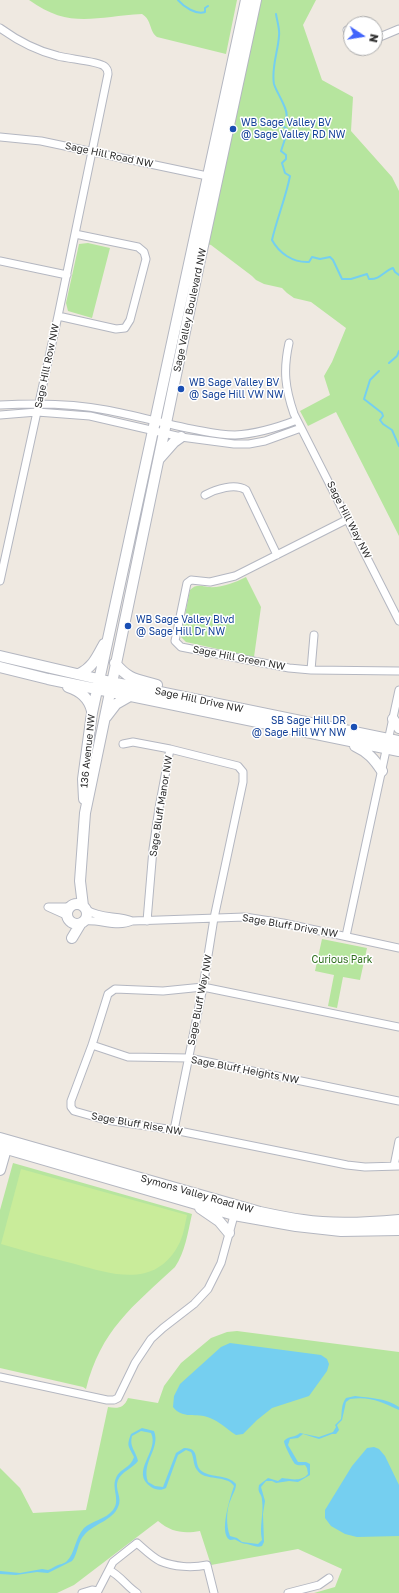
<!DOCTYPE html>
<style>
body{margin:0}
#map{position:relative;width:399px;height:1593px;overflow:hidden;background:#efe9e1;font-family:"Golos Text",sans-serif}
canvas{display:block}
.north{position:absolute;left:343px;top:16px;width:40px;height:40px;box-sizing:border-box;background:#fff;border:1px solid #ababab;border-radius:50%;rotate:102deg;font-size:11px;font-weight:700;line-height:16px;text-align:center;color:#2e2e2e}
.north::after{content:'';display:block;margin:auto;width:14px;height:18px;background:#4264fb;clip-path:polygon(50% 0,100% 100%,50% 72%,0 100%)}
</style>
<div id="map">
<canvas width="399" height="1593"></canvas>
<div class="north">N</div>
</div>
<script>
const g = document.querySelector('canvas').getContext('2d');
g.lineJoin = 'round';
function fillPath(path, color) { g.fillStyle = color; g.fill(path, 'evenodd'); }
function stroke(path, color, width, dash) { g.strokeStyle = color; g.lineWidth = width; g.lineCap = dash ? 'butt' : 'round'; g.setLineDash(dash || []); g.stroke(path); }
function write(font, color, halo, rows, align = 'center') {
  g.font = font + ' "Golos Text",sans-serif'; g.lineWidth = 3; g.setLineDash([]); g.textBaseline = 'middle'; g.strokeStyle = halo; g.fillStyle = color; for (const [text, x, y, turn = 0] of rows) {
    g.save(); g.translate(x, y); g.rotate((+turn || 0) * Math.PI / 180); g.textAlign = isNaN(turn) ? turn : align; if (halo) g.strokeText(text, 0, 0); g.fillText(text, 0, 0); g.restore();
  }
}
const green = new Path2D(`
 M29 0H237L226 54 157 37C149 31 152 20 142 14 97 16 70 30 29 0Z
 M260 0H316L303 25 322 80 353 97 351 131 392 177 399 191V536L336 412 308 426 300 411 330 395 324 376 332 362 346 328 311 302 294 298 287 293 282 288 264 284 256 280 252 276 211 245 207 244Z
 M88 243 110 248 92 318 68 311 66 303 79 244Z
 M246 577 261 607 254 657 186 642 181 637V635L190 590C196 584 201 586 208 587 222 588 234 583 246 577Z
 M322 939 367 948 360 980 343 977 337 1008 328 1006 334 975 315 971Z
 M13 1163 192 1214C188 1232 185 1252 175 1267 132 1307 101 1330 86 1389L83 1387 0 1368V1210Z
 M237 1331 399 1352V1593H314L335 1587 342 1569 298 1549 211 1565 200 1531C183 1534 171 1532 158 1521L74 1585 57 1593H0V1468L20 1488 33 1513 86 1510 108 1407C118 1409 124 1408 128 1398L158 1403 164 1386 181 1363 211 1338 227 1332Z`);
const pitch = new Path2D(`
 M21 1169 187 1215C185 1224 184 1233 180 1242 157 1289 114 1275 75 1264 50 1258 25 1251 1 1244Z`);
const water = new Path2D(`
 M230 1343 321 1355 327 1359 329 1364 327 1371 309 1396 272 1408 257 1420 243 1434 236 1435C228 1430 219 1421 210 1418 196 1412 183 1420 173 1407L174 1396 180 1384 221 1347Z
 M355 1396C370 1398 386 1398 399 1407V1410C382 1402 370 1396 350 1399L346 1402 342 1420 337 1425 339 1430 336 1434H332L319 1439 303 1434 298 1438 290 1439 288 1445 298 1462H306L310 1464V1475L298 1482 289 1481 276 1483 272 1481H266L261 1487 265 1501 263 1514 264 1542 262 1546C256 1548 252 1545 247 1544 240 1543 242 1543 236 1540 234 1539 232 1540 230 1540 218 1534 231 1495 234 1486 226 1474 205 1482 197 1470 193 1465 194 1457 191 1452L186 1450 178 1455 166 1488C161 1491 156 1490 151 1487 129 1472 160 1451 151 1433L141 1431 132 1436C129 1447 136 1451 138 1461 133 1468 121 1472 118 1480 114 1489 123 1498 118 1507 113 1520 94 1524 85 1534 77 1542 78 1554 72 1561L48 1573 37 1572 16 1575 0 1574V1571L20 1573 42 1569 48 1570C52 1569 53 1567 56 1566 60 1564 64 1564 67 1561 75 1553 75 1538 84 1528 92 1521 106 1519 113 1510 121 1500 111 1488 116 1478 120 1468 130 1469 134 1457 129 1446 126 1447 131 1434L142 1428 154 1431C161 1449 141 1461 148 1482L155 1486 163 1487 176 1453 184 1448C203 1448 191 1465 203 1472 213 1478 227 1474 236 1484 236 1490 233 1493 231 1499 226 1509 226 1526 230 1536L237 1538 242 1542 258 1544 262 1540C259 1526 264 1514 262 1500 262 1493 257 1494 259 1485L268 1478 278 1481 282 1478C291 1479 301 1482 308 1474L307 1468 305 1465C302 1465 298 1466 295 1464 293 1462 284 1445 284 1441 289 1435 295 1438 300 1433L319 1437 333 1432 336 1427 335 1425 341 1419C342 1411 341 1405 346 1398Z
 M374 1447 379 1449 385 1456 399 1485V1536L357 1537 345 1534 331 1526 325 1518V1510L352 1466 367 1448Z`);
const stream = new Path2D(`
 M178 0C184 7 196 15 205 12V8L208 6
 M276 14C277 21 280 29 279 36 278 52 271 68 274 84 276 92 290 111 286 118 284 121 281 121 280 124L287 129 284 133 286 136 281 151 286 155V159L282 163 285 173 290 176C286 197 277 218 272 240 279 253 293 263 309 262L312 257 320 259 330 257 333 260 342 279H351L367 274 369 279C380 280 384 271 393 268L395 272 399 275
 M389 363 397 356 399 351
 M379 371 370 380 364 399 382 413 383 416 380 420 383 424 392 430 399 446`);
const street = new Path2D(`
 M0 28C18 41 37 51 58 56 69 59 97 61 104 66 107 68 108 71 108 74L58 316 0 581
 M347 30 351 35
 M375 39 399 29
 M0 137 41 141 212 177
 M0 261 67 275
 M58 316 116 329 125 328 130 320 146 259 144 252 138 247 75 234
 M289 343C283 370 285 388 294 414L399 621
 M0 405C36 403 71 403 106 410 138 416 169 425 202 431 212 433 224 435 235 435 257 434 276 428 297 420
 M0 415 37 412 90 416 181 437 234 444H249L265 441 301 428
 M205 495C216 489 235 483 246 490L277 555
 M348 519 235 576 210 582 191 580 187 583 175 641 181 647 289 668 311 670 399 671
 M311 670 314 635
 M123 744 133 742 170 749
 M87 910C100 919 118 915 132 921
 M68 916 48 907H70
 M84 921C100 919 117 928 132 921L245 917 283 923 399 948
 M147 921 153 849 159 808 170 749 238 766 243 772V782L214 918 203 987 174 1130
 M346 936 399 690
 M399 1027 203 987 163 991 115 989 108 994 92 1045 71 1101V1107L74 1111 106 1120 174 1130 347 1165 365 1167 399 1166
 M92 1045 128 1057 189 1058 399 1101
 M394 1166 399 1141
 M0 1377 107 1400H114L118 1398 135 1363 151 1339 163 1328 194 1304 208 1289 221 1263 235 1212
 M109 1570C121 1576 127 1587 137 1593
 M82 1593 92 1590 98 1591 113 1562 137 1543C144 1549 152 1557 160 1561 174 1567 192 1568 207 1565L214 1593
 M288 1593 319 1585 329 1578`);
const secondary = new Path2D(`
 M159 459 174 442 181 437
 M0 656 111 682 399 741
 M115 663C129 680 136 679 157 685
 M0 667 48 679 399 751
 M79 674C93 667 97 657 104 644
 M68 687C81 691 89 698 92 711
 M106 717 116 704 130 696
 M393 719 399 728
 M355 746C368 752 374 759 382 771
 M84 799 83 779 92 713 246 0
 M67 914a10 10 0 1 1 20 0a10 10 0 1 1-20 0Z
 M83 906 80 881 85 813 198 269 256 0
 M72 938 81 923
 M0 1138 260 1212C274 1215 288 1218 303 1220 334 1225 367 1223 399 1220
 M0 1147 234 1215 296 1226 341 1231 399 1230
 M0 1170 8 1142
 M200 1208 219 1221 229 1233`);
const markers = [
 [233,129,4,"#1a4fb4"],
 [181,389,4,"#1a4fb4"],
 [128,626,4,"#1a4fb4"],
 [354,727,4,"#1a4fb4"]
];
const transitNames = [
 ["WB Sage Valley BV",241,123],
 ["@ Sage Valley RD NW",241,135],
 ["WB Sage Valley BV",189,383],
 ["@ Sage Hill VW NW",189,395],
 ["WB Sage Valley Blvd",136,620],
 ["@ Sage Hill Dr NW",136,632],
 ["SB Sage Hill DR",346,721,"right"],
 ["@ Sage Hill WY NW",346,733,"right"]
];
const streetNames = [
 ["Sage Hill Road NW",109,155,12],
 ["Sage Valley Boulevard NW",190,310,-78],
 ["Sage Hill Row NW",47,366,-78],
 ["Sage Hill Way NW",349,520,63],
 ["Sage Hill Green NW",239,658,11],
 ["Sage Hill Drive NW",199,700,12],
 ["136 Avenue NW",88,751,-84],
 ["Sage Bluff Manor NW",161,806,-81],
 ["Sage Bluff Drive NW",290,926,10],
 ["Sage Bluff Way NW",200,1000,-79],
 ["Sage Bluff Heights NW",245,1070,11],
 ["Sage Bluff Rise NW",137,1124,10],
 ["Symons Valley Road NW",197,1194,16]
];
const parkNames = [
 ["Curious Park",342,960]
];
fillPath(green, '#b6e59e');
fillPath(pitch, '#c9ec9a');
fillPath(water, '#75cff0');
stroke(stream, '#75cff0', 2);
stroke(street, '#b4b7c1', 9);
stroke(secondary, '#b4b7c1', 12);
stroke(street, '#fff', 7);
stroke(secondary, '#fff', 10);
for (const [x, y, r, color] of markers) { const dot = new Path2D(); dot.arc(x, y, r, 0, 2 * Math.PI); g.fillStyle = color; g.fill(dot); stroke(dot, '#fff', 1.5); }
write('10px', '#164399', '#fff', transitNames, 'left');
write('10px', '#2e2e2e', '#fff', streetNames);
write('10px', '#2c6e1b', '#fff', parkNames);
</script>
